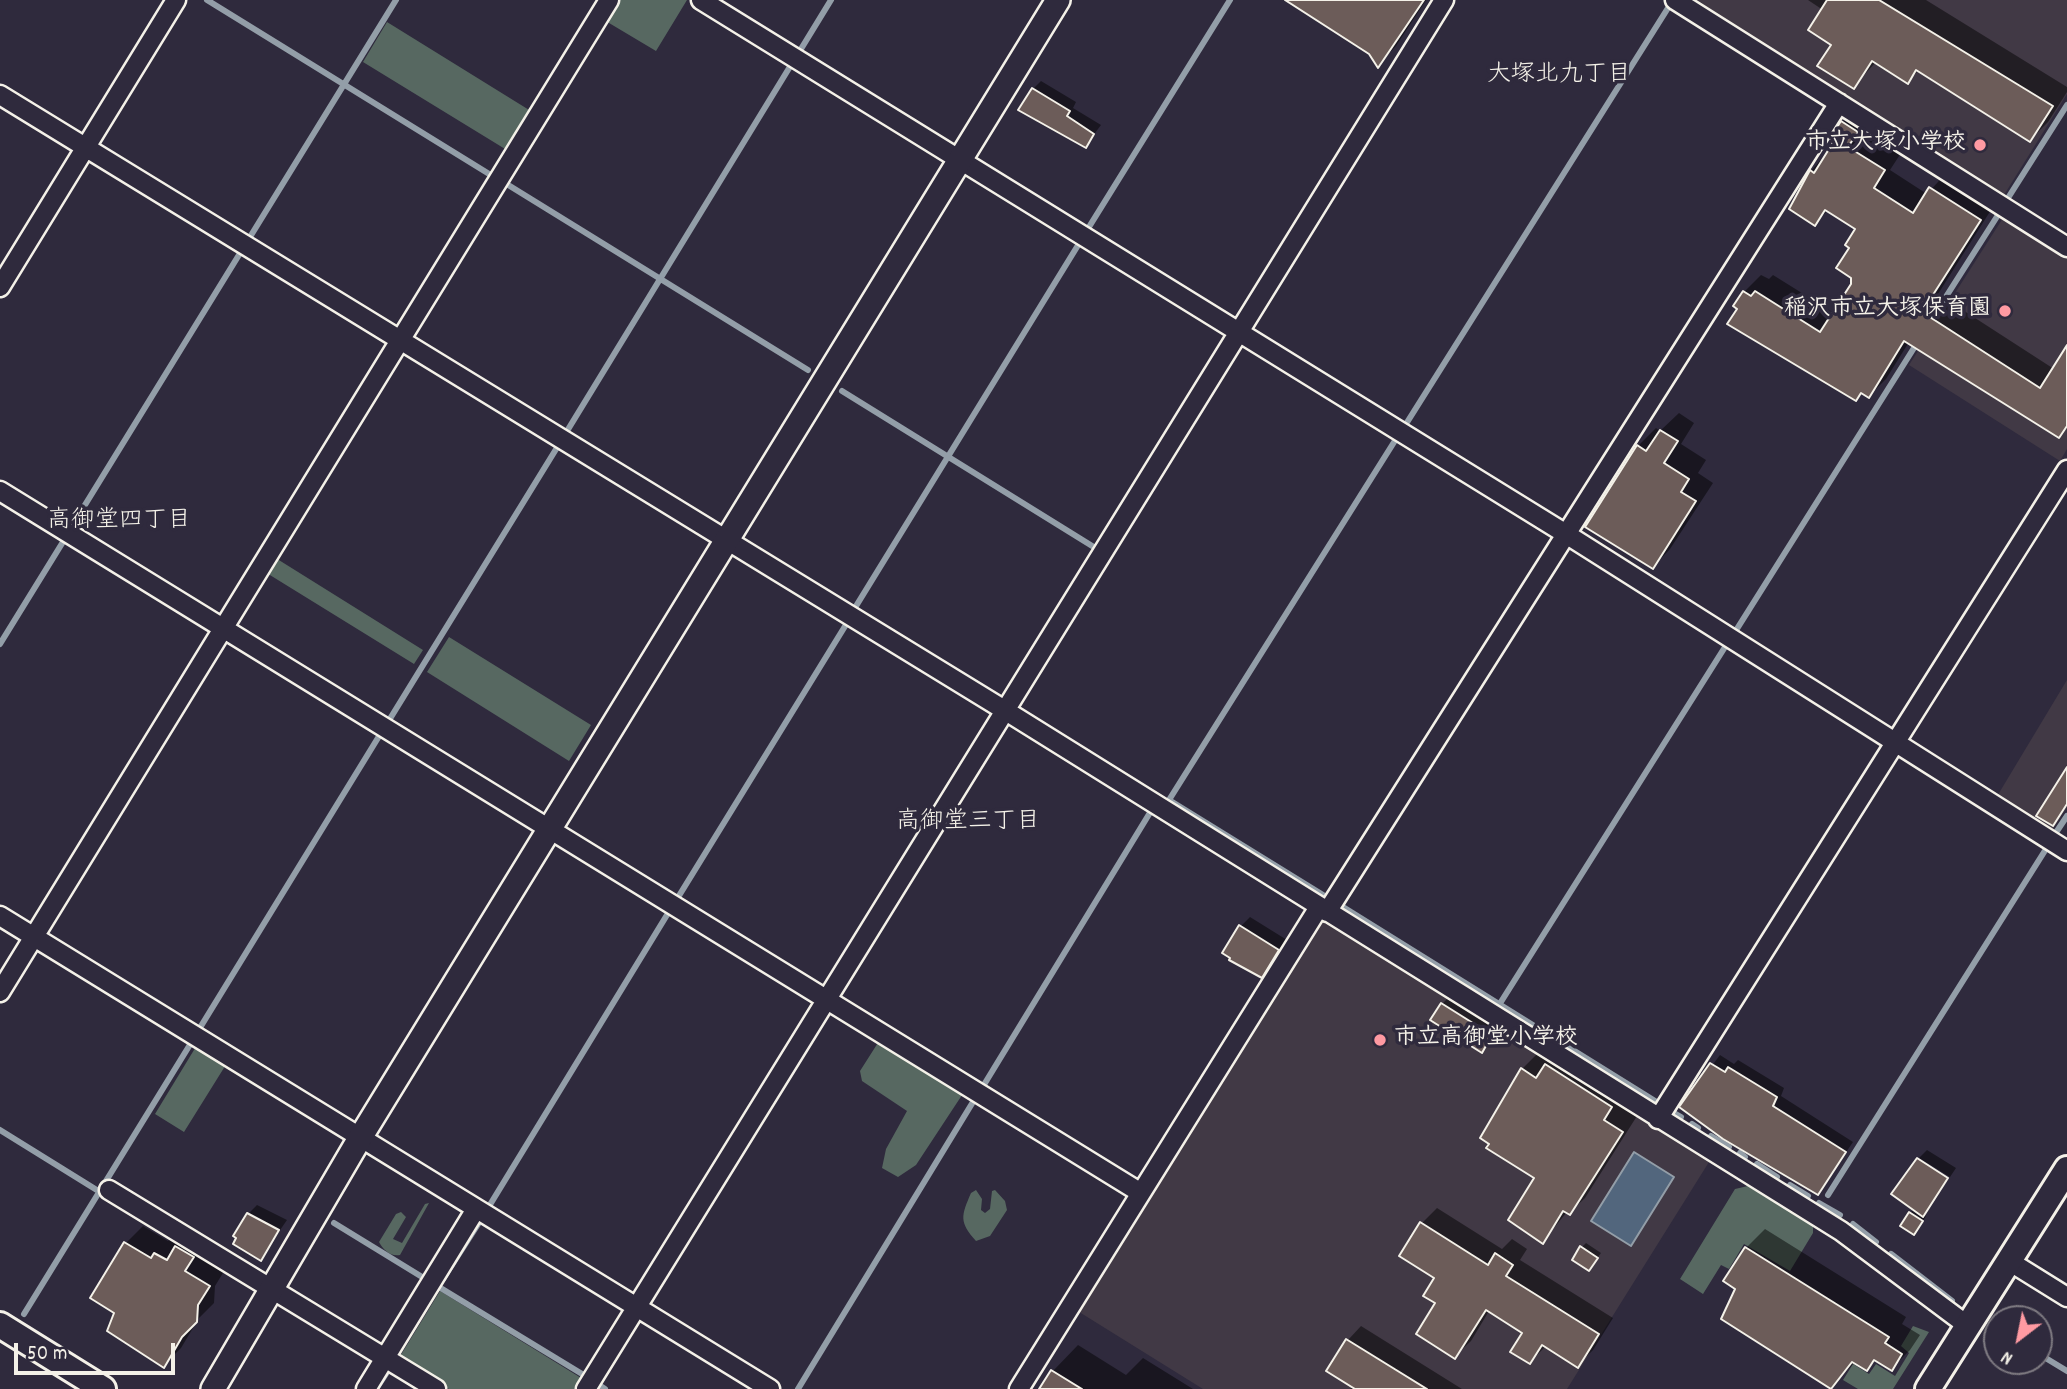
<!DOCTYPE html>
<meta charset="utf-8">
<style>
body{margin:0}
#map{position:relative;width:2067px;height:1389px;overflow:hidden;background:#2f2a3d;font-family:Dekko,sans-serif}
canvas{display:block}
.north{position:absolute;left:1983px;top:1305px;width:70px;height:70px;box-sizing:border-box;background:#2f2a3d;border:2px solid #7e7a81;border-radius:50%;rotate:212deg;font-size:19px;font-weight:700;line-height:28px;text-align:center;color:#f4f1e8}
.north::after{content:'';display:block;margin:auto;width:24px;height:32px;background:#ff9aa2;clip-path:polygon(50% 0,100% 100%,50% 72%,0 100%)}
.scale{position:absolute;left:14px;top:1343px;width:161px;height:32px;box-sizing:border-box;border:4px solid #f4f1e8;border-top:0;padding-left:9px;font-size:21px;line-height:24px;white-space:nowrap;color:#f4f1e8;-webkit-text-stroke:5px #2f2a3d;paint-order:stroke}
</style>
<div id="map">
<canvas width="2067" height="1389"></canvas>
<div class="north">N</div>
<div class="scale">50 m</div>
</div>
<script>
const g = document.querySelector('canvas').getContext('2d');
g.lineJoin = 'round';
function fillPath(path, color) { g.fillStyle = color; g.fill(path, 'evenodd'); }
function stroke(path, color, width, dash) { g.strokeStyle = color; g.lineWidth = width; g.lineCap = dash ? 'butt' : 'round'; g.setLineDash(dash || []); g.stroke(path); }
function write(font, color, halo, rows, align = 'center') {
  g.font = font + ' Dekko,"Klee One",sans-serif'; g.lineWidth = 7; g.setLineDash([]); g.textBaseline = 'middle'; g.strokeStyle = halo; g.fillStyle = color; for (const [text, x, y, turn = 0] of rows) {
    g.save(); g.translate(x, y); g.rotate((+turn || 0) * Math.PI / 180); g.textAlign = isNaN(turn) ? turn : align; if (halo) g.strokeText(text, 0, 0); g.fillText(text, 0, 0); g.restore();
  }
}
const built = new Path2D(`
 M1693 0H2067V94L2004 195Z
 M2003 218 2067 257V449L2060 461 1909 365Z
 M2067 680V807L2051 832 1996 798Z
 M1321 919 1709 1162 1567 1389H1203L1076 1310Z`);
const green = new Path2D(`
 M616 0H687L656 51 604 20Z
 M387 22 534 113 510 152 363 62Z
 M274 557 423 650 414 664 265 572Z
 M449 637 591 725 569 761 427 672Z
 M881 1038 966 1089 916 1165 898 1177 882 1168 886 1149 907 1111 862 1081 860 1071Z
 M197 1045 227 1063 184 1132 155 1114Z
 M1748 1186 1813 1225V1233L1790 1271 1744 1244 1729 1269 1721 1265 1703 1294 1680 1279 1735 1189Z
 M976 1190 982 1199 981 1210 985 1213 990 1209 992 1191 995 1190 1005 1201 1007 1210 990 1236 976 1241C959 1222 961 1216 971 1193Z
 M429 1203 400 1255C391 1257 383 1250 379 1242L396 1214 401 1212 406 1217 393 1239 402 1243 425 1204Z
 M440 1291 586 1381 581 1389H449L399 1358Z
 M1913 1326 1929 1332 1893 1389H1858L1843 1380 1853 1364 1869 1374 1876 1364 1895 1376 1909 1353 1901 1346Z`);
const water = new Path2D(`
 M1634 1152 1674 1177 1631 1246 1591 1221Z`);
const shadow = new Path2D(`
 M1288 0H1426L1396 46 1378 65 1371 53Z
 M1808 0H1926L2067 87V92L2048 122 2030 140 1919 70 1908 81 1876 62 1854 86 1833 44 1823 10Z
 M1041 81 1076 102 1073 108 1101 125 1086 145 1033 89Z
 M1859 105 1873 114 1864 129 1901 153 1890 170 1927 194 1948 171 1996 202 1938 294 2054 369 2067 348V428L2059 436 1909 342 1886 379 1869 396 1862 392 1855 399 1739 308 1744 292 1761 275 1769 279 1773 275 1834 313 1852 284 1851 247 1857 229 1828 210 1815 224 1811 171 1837 141 1842 122Z
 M1679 413 1694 423 1681 444 1706 460 1698 473 1713 483 1670 549 1653 567 1638 446 1656 428 1660 431Z
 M1250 917 1287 940 1261 975 1241 926Z
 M1451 995 1501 1025 1481 1051 1442 1004Z
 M1561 1050 1626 1092 1618 1104 1637 1116 1585 1198 1569 1213 1567 1212 1543 1241 1522 1069 1537 1054 1550 1062Z
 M1720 1055 1734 1064 1738 1060 1784 1088 1781 1096 1853 1142 1818 1193 1681 1107Z
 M1927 1150 1956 1168 1950 1177 1919 1158Z
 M1916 1160 1948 1180 1923 1214 1926 1216 1918 1229 1902 1225 1914 1208 1894 1193Z
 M257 1205 287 1220 260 1259 248 1214Z
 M1437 1208 1502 1249 1512 1239 1527 1249 1520 1260 1613 1318 1593 1350 1577 1366 1546 1346 1530 1362 1524 1333 1489 1311 1471 1341 1455 1356 1438 1303 1437 1278 1422 1223Z
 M143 1226 168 1241 173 1236 182 1242 194 1230 209 1239 200 1253 226 1268 215 1286 214 1303 199 1318 181 1348 164 1365 116 1312 92 1298 126 1243Z
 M1765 1229 1906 1317 1902 1324 1920 1335 1910 1350 1891 1369 1876 1360 1867 1369 1855 1362 1831 1387 1738 1288 1726 1281 1746 1248Z
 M1586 1243 1601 1253 1589 1269 1582 1247Z
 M1361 1326 1462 1389H1350L1353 1386 1328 1371 1348 1340Z
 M1078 1345 1126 1375 1143 1358 1193 1389H1041L1053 1371Z`);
const stream = new Path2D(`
 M207 0 494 177
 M801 49 831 0
 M505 183 808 370
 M2008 198 2067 105
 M1089 227 1230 0
 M250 237 396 0
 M1928 325 1998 215
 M842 391 1097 549
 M1406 424 1668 8
 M564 436 791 65
 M72 526 242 250
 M853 611 1080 242
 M1735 632 1919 340
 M0 644 66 537
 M388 722 558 446
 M2055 834 2067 816
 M1323 895 1169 800 1396 439
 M677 899 847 623
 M1343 907 1655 1101
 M1499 1005 1725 647
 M198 1031 381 733
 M982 1088 1151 811
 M1674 1113 1681 1117
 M1692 1124 1698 1128
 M0 1130 100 1192
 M1711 1136 1729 1147
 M1740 1153 1745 1157
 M1757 1164 1777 1177
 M1790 1185 1808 1196
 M1828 1195 2046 849
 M1819 1203 1840 1215
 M488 1208 670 910
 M334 1223 427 1280
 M1853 1224 1876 1242
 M1891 1254 1952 1301
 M443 1279 482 1218
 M439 1287 587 1377
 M24 1314 191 1043
 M2039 1354 2067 1371
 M599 1385 605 1389
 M376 1389 389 1369 393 1372
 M798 1389 976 1097`);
const building = new Path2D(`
 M1285 0H1424L1378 68 1369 54Z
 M1827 0H1879L2053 106 2030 142 1916 70 1908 84 1872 61 1854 89 1817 66 1831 45 1808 30Z
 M1032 88 1070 111 1067 116 1094 134 1086 148 1018 110Z
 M1841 121 1858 132 1848 147 1885 170 1874 188 1913 213 1929 187 1981 220 1922 312 2040 388 2067 345V426L2059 438 1904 341 1869 398 1861 393 1856 401 1727 324 1737 309 1733 306 1743 291 1751 296 1755 291 1820 332 1851 284V278L1836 268 1849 248 1845 245 1855 229 1825 210 1815 226 1789 209 1810 170 1814 173 1834 141 1830 138Z
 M1660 430 1678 441 1664 463 1689 479 1681 492 1696 501 1653 569 1585 527 1637 445 1646 451Z
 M2067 767V804L2053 826 2036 816Z
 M1239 925 1279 950 1262 978 1229 960 1230 958 1222 953Z
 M1441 1003 1492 1035 1482 1053 1430 1020Z
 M1710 1063 1725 1072 1728 1067 1777 1097 1773 1106 1846 1152 1818 1195 1723 1139 1679 1107Z
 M1545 1064 1612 1107 1604 1120 1623 1132 1570 1215 1563 1211 1543 1244 1508 1220 1534 1178 1486 1148 1489 1144 1480 1138 1521 1068 1536 1078Z
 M1917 1158 1948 1178 1923 1217 1891 1194Z
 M1909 1212 1923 1221 1914 1235 1900 1226Z
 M247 1213 279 1230 261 1261 233 1244 236 1238 233 1236Z
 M1420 1222 1488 1265 1495 1253 1513 1265 1506 1276 1599 1334 1578 1368 1542 1345 1530 1364 1510 1352 1522 1333 1486 1310 1455 1359 1416 1334 1435 1303 1423 1296 1434 1278 1399 1256Z
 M124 1242 151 1258 154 1253 167 1260 175 1246 194 1257 185 1271 210 1286 198 1305 197 1322 182 1337 164 1368 107 1331 114 1313 90 1298Z
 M1580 1246 1598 1258 1589 1271 1572 1260Z
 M1745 1247 1889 1337 1885 1343 1902 1354 1892 1371 1874 1360 1867 1371 1852 1362 1831 1389 1721 1319 1735 1289 1723 1281Z
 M1346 1339 1427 1389H1355L1326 1371Z
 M1051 1370 1082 1389H1039Z`);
const minor = new Path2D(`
 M701 0 1566 534 2067 851
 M1675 0 2067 247
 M0 95 1006 711 1841 1231 1968 1326
 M0 287 176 0
 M0 491 1141 1193
 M1327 912 1839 103
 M0 916 770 1389
 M0 992 609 0
 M1658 1119 2067 470
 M109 1190 436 1389
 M2009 1261 2067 1297
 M366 1389 476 1209
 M586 1389 1444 0
 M1019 1389 1319 907`);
const tertiary = new Path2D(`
 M213 1389 360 1138 1058 0`);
const secondary = new Path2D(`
 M0 1325 103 1389
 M1928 1389 2067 1169`);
const markers = [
 [1980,145,7,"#ff9aa2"],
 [2005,311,7,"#ff9aa2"],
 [1380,1040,7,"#ff9aa2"]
];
const poiNames = [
 ["市立大塚小学校",1966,145],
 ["稲沢市立大塚保育園",1991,311],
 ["市立高御堂小学校",1394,1040,"left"]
];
const neighbourhoodNames = [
 ["大塚北九丁目",1559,77],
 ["高御堂四丁目",119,523],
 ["高御堂三丁目",968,824]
];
fillPath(built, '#413945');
fillPath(green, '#576861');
fillPath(water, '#52667d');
stroke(water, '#939ea8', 2);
fillPath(shadow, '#0007');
stroke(stream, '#939ea8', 6);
fillPath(building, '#6c5c59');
stroke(building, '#f4f1e8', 2);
stroke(minor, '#f4f1e8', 23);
stroke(tertiary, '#f4f1e8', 28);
stroke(secondary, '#f4f1e8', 30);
stroke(minor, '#2f2a3d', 18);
stroke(tertiary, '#2f2a3d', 23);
stroke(secondary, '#2f2a3d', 24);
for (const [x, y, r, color] of markers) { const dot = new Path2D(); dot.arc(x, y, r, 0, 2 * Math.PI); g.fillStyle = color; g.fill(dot); stroke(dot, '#2f2a3d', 2.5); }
write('bold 23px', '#f4f1e8', '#2f2a3d', poiNames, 'right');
write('24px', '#f4f1e8', '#2f2a3d', neighbourhoodNames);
</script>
